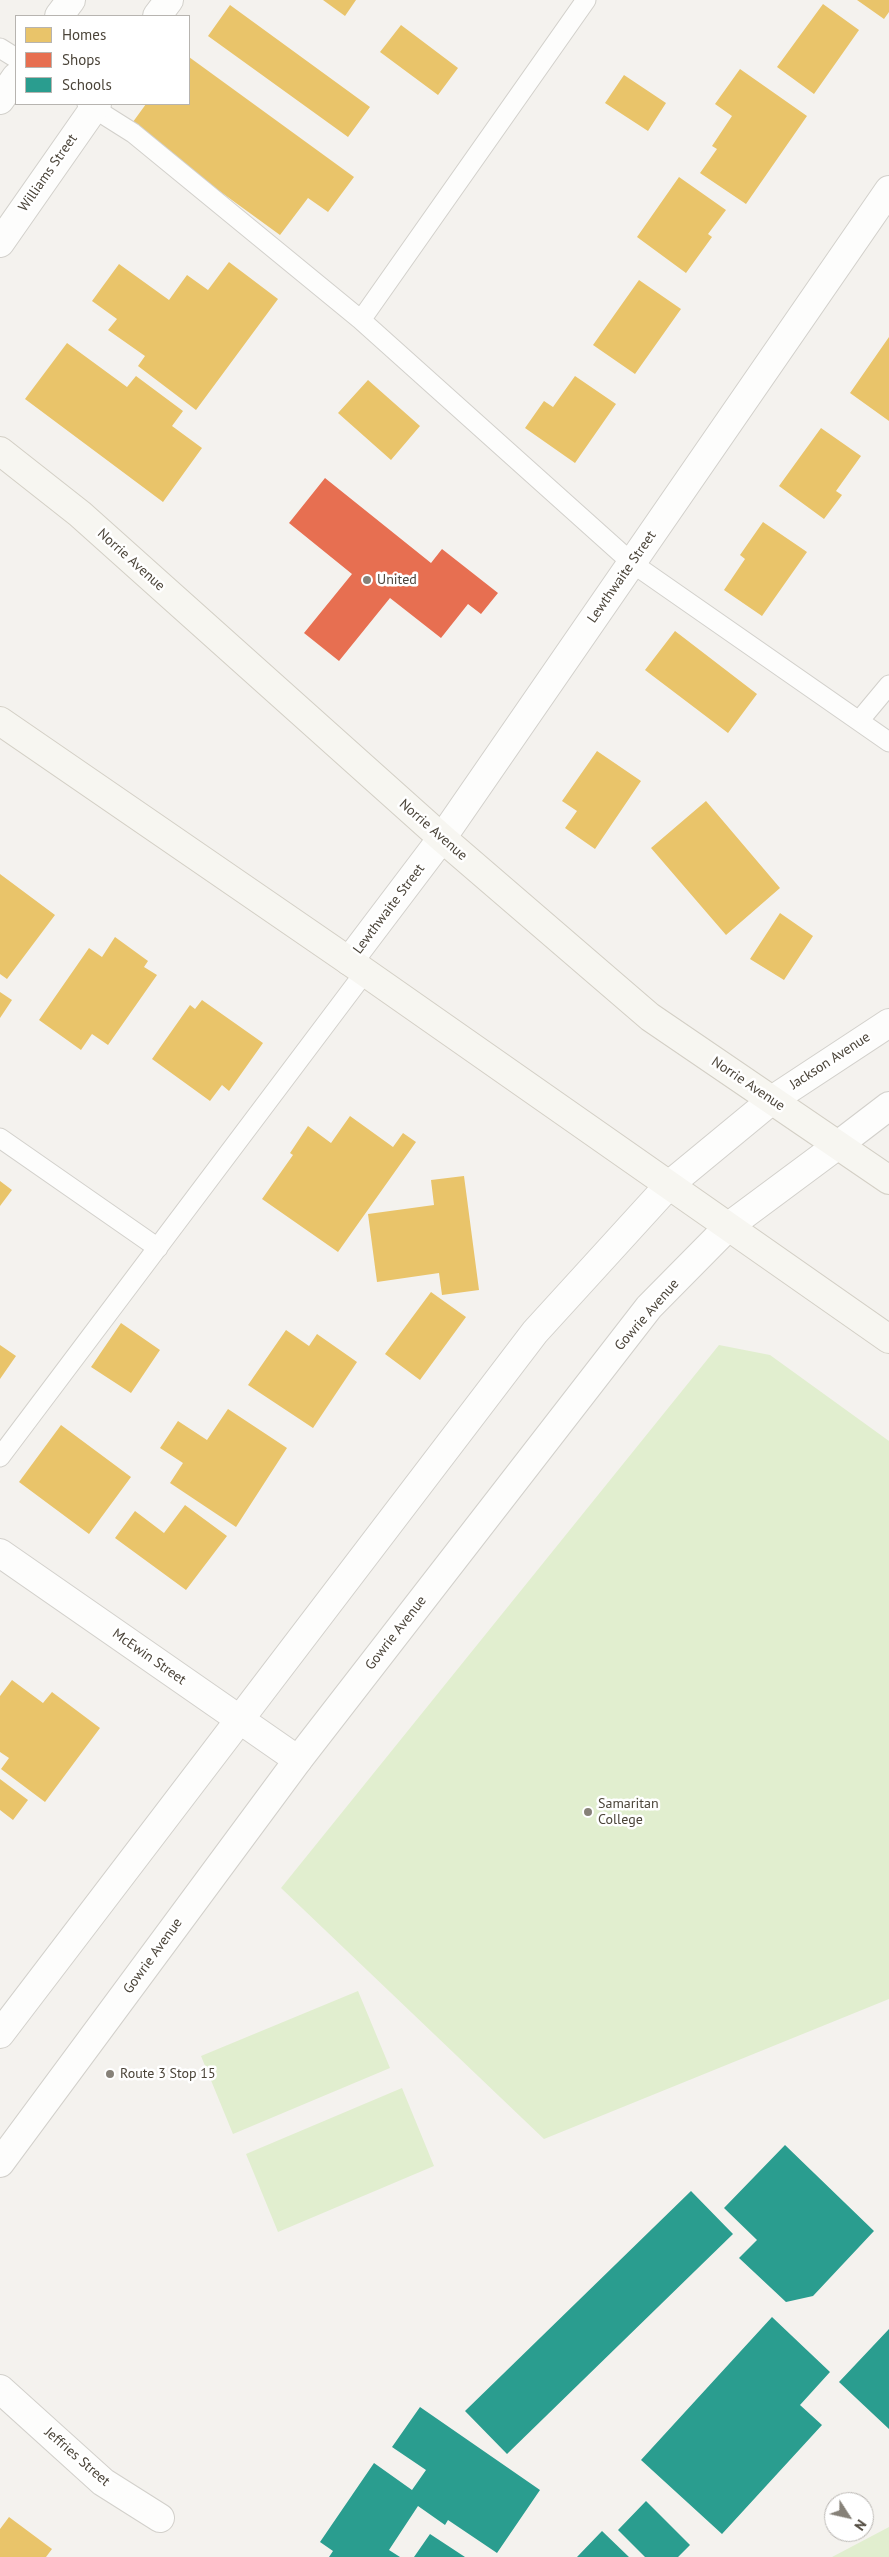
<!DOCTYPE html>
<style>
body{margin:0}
#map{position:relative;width:889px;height:2557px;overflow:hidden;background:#f4f2ee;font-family:"PT Sans",sans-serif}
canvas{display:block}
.legend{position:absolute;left:15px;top:15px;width:175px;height:90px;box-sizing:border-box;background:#fff;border:1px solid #b7b4b0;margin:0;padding:6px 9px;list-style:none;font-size:15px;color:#4b4439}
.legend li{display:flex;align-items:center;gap:10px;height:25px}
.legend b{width:25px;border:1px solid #b7b4b0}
.north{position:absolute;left:824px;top:2492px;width:50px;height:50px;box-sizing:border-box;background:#fff;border:1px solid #b7b4b0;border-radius:50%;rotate:125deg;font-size:14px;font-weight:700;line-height:20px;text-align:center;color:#4b4439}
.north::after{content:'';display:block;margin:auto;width:18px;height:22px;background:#868178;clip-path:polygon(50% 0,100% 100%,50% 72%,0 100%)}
</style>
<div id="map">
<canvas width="889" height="2557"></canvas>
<ul class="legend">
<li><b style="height:14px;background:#e9c46a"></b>Homes</li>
<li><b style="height:14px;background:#e76f51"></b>Shops</li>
<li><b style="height:14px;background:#2a9d8f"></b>Schools</li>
</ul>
<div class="north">N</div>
</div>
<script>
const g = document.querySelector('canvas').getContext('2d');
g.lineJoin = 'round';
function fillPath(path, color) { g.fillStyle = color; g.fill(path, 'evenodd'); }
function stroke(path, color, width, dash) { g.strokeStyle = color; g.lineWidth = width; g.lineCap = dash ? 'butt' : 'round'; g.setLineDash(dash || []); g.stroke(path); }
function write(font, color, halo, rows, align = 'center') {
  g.font = font + ' "PT Sans",sans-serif'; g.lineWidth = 5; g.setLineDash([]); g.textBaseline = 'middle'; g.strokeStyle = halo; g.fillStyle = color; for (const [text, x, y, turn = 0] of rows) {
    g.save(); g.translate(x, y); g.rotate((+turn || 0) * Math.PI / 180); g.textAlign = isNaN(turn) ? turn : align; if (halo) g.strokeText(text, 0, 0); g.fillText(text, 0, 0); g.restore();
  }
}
const green = new Path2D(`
 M719 1345 770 1355 889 1441V1999L544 2139 281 1888Z
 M358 1991 390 2068 233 2134 201 2056Z
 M402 2088 434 2166 278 2232 246 2154Z
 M889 2527V2557H832Z`);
const homes = new Path2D(`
 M323 0H356L345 16Z
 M857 0H889V12L884 19Z
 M823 4 859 30 814 94 777 67Z
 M230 5 370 107 348 137 208 36Z
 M401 25 458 68 438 95 380 52Z
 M189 57 354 177 328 212 308 198 280 235 130 126 146 104H189Z
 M740 69 807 116 746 204 700 173 717 149 712 146 732 116 715 104Z
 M624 75 666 103 648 131 605 103Z
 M679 177 726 210 708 234 712 237 686 273 637 237Z
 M229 262 278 299 196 410 138 366 145 356 108 330 117 319 92 301 119 264 169 300 187 275 208 290Z
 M639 280 681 309 635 374 593 345Z
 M889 337V421L850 393Z
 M67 343 127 387 136 376 183 411 172 426 202 448 163 502 25 399Z
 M575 376 616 404 575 463 525 428 544 401 553 407Z
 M368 380 420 426 391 460 338 413Z
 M821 428 861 456 836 491 842 495 824 519 779 486Z
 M763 522 807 552 762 616 724 590 745 559 740 555Z
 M675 631 757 694 728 733 645 670Z
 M597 751 641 781 595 849 565 828 577 811 562 801Z
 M706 801 780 888 726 935 651 848Z
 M0 874 55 915 7 979 0 974Z
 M780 913 813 936 784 980 750 959Z
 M115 937 148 961 144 967 157 975 108 1045 92 1034 81 1050 39 1020 89 948 102 957Z
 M0 992 12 1000 0 1018Z
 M202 1000 263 1043 229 1091 222 1085 210 1101 152 1059 190 1005 195 1009Z
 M350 1116 393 1147 403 1133 416 1142 338 1252 262 1199 293 1155 290 1153 308 1126 331 1143Z
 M464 1176 479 1290 442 1295 439 1273 377 1282 368 1214 434 1205 431 1180Z
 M0 1181 12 1190 0 1206Z
 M431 1292 466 1317 420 1380 385 1354Z
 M121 1323 160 1350 131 1393 91 1367Z
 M286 1330 309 1346 317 1334 357 1362 313 1428 248 1385Z
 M0 1345 16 1356 0 1379Z
 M228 1409 287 1448 236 1527 170 1483 183 1463 160 1448 178 1421 207 1440Z
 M61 1425 131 1477 89 1534 19 1482Z
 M185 1505 227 1536 186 1590 115 1538 135 1511 164 1533Z
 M12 1680 43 1703 52 1692 100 1728 45 1802 1 1769 9 1758 0 1752V1696Z
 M0 1779 28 1800 13 1820 0 1810Z
 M9 2517 52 2549 46 2557H0V2529Z`);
const shops = new Path2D(`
 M325 478 431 563 442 549 498 593 481 614 468 604 441 638 390 598 339 661 304 633 352 574 289 523Z`);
const schools = new Path2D(`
 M785 2145 874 2231 813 2296 786 2302 739 2258 757 2240 724 2208Z
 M691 2191 733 2234 507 2454 465 2411Z
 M772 2317 830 2372 800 2405 822 2425 722 2534 641 2460Z
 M889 2329V2429L839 2382Z
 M420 2407 540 2490 497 2553 448 2520 445 2525 418 2506 389 2550 400 2557H329L333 2551 320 2542 374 2463 412 2490 426 2470 392 2447Z
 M646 2501 690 2545 678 2557H645L618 2530Z
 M602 2531 629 2557H577Z
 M430 2534 465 2557H414Z`);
const service = new Path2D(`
 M0 48 16 58
 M87 104 133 133 361 320 632 563 889 742
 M361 320 586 0
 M859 721 889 685
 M0 1138 158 1248
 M0 1457 365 972`);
const minor = new Path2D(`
 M59 16 71 0
 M157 16 169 0
 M0 100 16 77
 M0 243 97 104
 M349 961 442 838 889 190
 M772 1100 889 1023
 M838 1145 889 1106
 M0 1553 298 1760
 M0 2389 103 2482 160 2518`);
const tertiary = new Path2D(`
 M0 2034 535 1332 669 1185 772 1100
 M0 2163 298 1760 649 1307 729 1226 838 1145`);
const secondary = new Path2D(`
 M0 451 80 514 442 838 650 1017 889 1180
 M0 721 349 961 889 1339`);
const markers = [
 [367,580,5,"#868178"],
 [588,1812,5,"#868178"],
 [110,2074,5,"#868178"]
];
const streetNames = [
 ["Williams Street",48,173,-55],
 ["Norrie Avenue",131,560,42],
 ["Lewthwaite Street",622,577,-55],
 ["Norrie Avenue",433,830,41],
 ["Lewthwaite Street",389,909,-53],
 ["Jackson Avenue",830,1061,-33],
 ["Norrie Avenue",748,1084,34],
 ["Gowrie Avenue",647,1315,-49],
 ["Gowrie Avenue",396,1633,-52],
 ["McEwin Street",149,1657,35],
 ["Gowrie Avenue",153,1956,-54],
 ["Jeffries Street",77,2457,41]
];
const poiNames = [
 ["United",377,580],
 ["Samaritan",598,1804],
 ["College",598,1820],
 ["Route 3 Stop 15",120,2074]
];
fillPath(green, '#e1eecf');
fillPath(homes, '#e9c46a');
fillPath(shops, '#e76f51');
fillPath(schools, '#2a9d8f');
stroke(service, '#d2d0cb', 21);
stroke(minor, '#d2d0cb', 30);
stroke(tertiary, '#d2d0cb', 30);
stroke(secondary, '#d3cfc5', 30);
stroke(service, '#fdfdfc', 19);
stroke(minor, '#fdfdfc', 28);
stroke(tertiary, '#fdfdfc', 28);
stroke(secondary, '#f7f6f1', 28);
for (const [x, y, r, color] of markers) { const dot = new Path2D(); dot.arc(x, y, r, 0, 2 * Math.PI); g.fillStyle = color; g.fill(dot); stroke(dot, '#fff', 2); }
write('14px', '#4b4439', '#fff', streetNames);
write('14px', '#4b4439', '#fff', poiNames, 'left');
</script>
